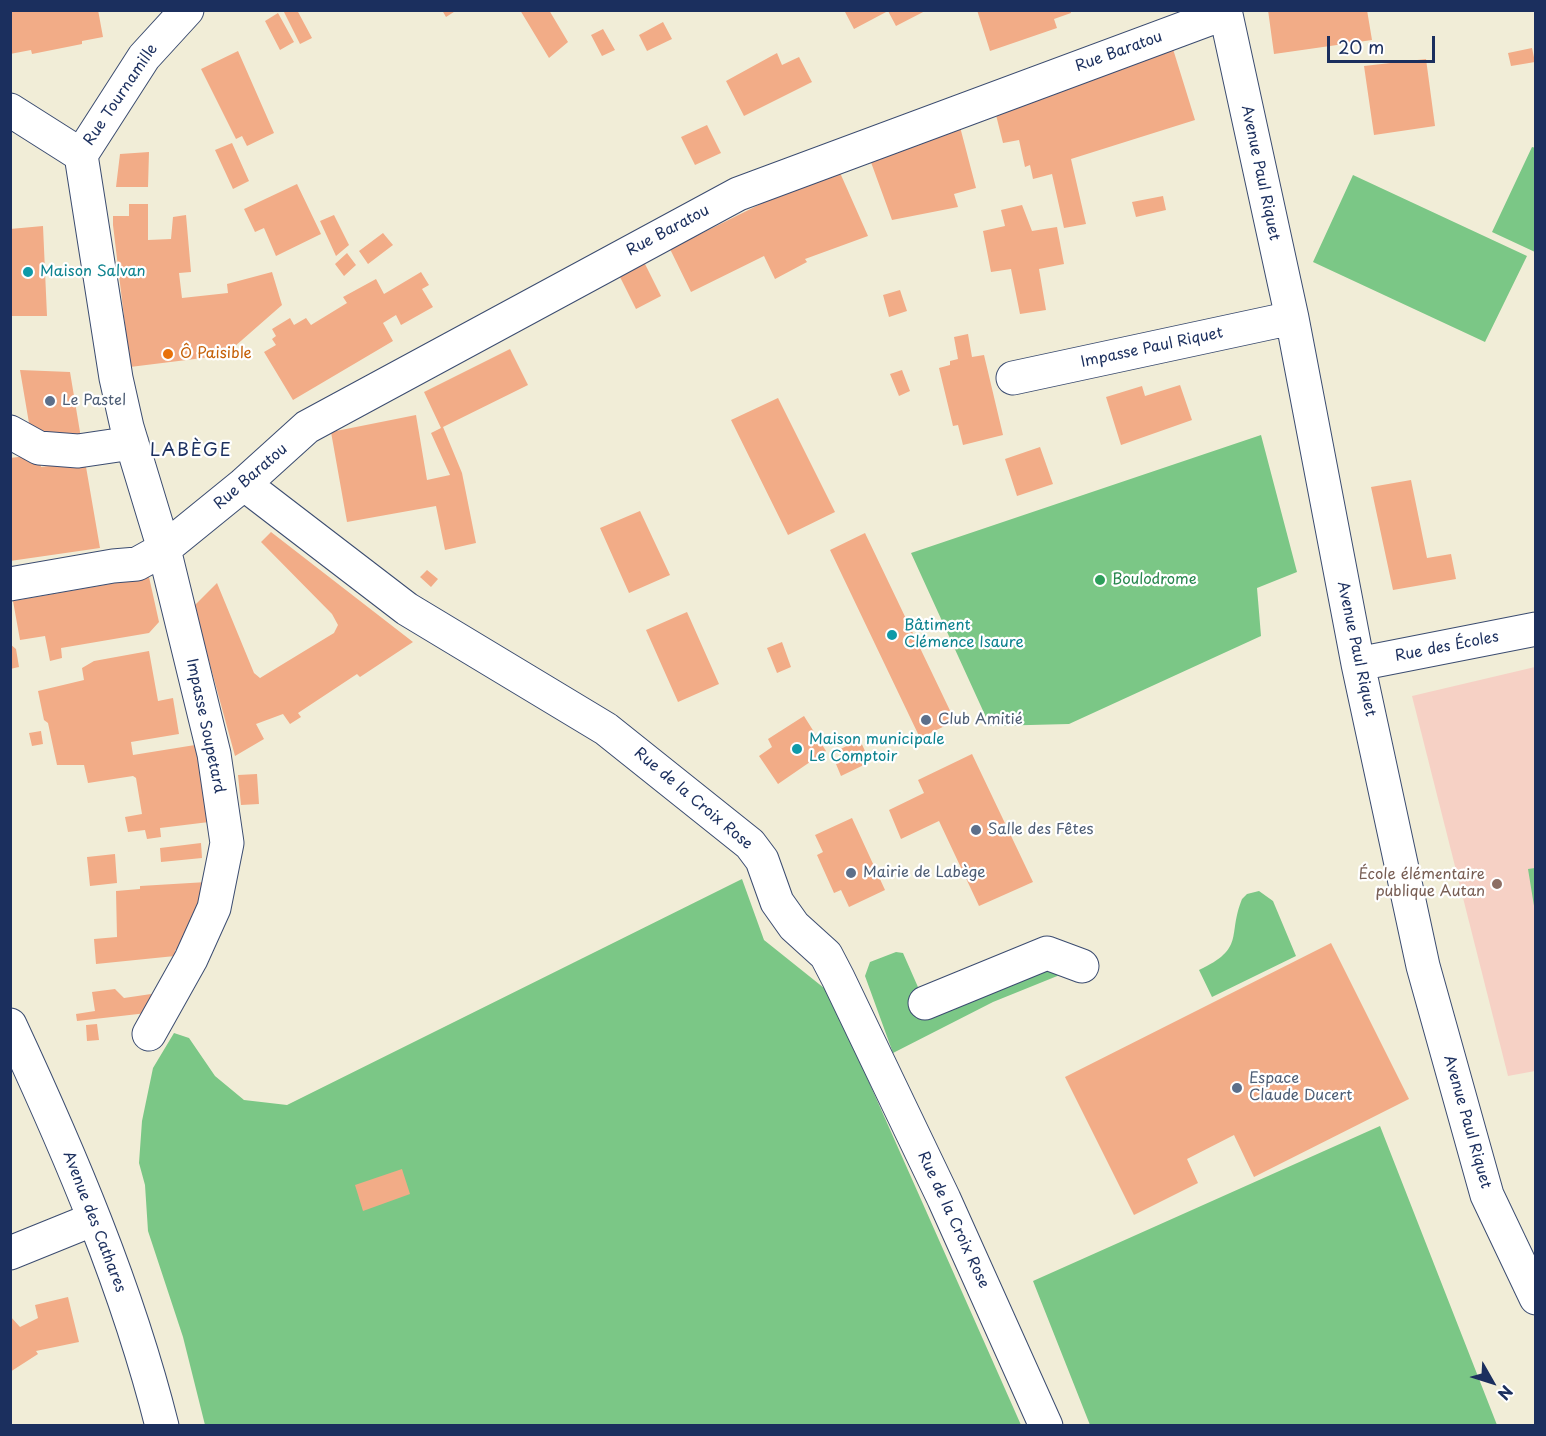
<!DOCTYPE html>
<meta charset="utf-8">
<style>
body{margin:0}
#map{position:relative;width:1546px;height:1436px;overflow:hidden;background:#f1edd7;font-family:"Playpen Sans",sans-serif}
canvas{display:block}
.frame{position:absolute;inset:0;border:12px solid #1b2f5e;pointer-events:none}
.north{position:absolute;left:1462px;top:1352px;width:60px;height:60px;-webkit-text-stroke:4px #fff;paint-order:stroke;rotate:129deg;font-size:16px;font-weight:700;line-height:24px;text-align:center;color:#1b2f5e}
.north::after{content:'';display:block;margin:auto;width:21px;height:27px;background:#1b2f5e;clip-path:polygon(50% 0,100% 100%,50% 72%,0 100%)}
.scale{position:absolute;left:1327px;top:36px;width:108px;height:27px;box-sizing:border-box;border:3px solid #1b2f5e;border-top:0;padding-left:8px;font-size:18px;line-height:21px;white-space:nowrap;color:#1b2f5e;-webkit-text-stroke:4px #fff;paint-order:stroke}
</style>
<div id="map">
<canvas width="1546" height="1436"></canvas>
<div class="frame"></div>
<div class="north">N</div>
<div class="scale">20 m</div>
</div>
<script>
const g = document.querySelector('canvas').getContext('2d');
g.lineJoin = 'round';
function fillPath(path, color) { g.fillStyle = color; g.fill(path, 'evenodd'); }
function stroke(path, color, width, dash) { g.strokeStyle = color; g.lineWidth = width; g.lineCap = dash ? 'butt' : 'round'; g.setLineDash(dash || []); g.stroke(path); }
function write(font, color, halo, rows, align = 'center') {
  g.font = font + ' "Playpen Sans",sans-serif'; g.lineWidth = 4.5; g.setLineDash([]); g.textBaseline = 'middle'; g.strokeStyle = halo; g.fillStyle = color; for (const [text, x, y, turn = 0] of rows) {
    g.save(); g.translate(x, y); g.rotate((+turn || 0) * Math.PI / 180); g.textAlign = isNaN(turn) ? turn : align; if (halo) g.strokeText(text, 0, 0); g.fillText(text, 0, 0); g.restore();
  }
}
const built = new Path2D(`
 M1535 667V1071L1508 1076 1412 696Z`);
const green = new Path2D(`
 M1532 147 1536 148 1535 252 1492 232Z
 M1353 175 1527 256 1485 342 1313 262Z
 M1261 435 1297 572 1257 588 1261 636 1069 724 990 726 911 553Z
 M1535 868H1536L1535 912 1528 869Z
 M742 879 764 940 829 992 1021 1425H205L183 1337 148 1231 145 1185 139 1163 142 1121 153 1068 174 1033 189 1038 215 1076 244 1100 287 1105Z
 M1259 891 1273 901 1296 956 1212 997 1199 970C1246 948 1227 936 1242 899L1247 894Z
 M896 952 903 953 925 1003 1047 953 1082 966 993 1002 893 1053 865 976 870 962Z
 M1380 1126 1497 1425H1090L1033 1281Z`);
const building = new Path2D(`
 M10 10H98L103 37 82 41V44L32 54 31 50 10 54Z
 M286 10H297L312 38 300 44 284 12Z
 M442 10H457L446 17Z
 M520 10H549L568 42 549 58Z
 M844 10H927L896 26 888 11 854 29Z
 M977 10H1070L1071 13 1054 19 1057 28 990 51Z
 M1268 10H1367L1372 40 1274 54Z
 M278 13 294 42 280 50 265 21Z
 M663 22 672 39 647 51 639 35Z
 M603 29 615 50 602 56 591 35Z
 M1532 48 1535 62 1511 66 1508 53Z
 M1173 49 1195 120 1071 159 1086 224 1064 228 1052 174 1033 179 1030 165 1025 167 1019 140 1003 143 994 107Z
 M238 51 274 133 247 146 242 136 236 139 201 69Z
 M777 53 782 65 799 57 812 82 744 116 726 81Z
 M1426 59 1435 126 1374 135 1364 66Z
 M959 123 976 188 954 194 958 207 892 220 868 154Z
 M707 125 721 153 695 165 681 137Z
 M232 143 249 181 233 189 215 150Z
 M149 152 148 187H116L120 154Z
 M837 166 868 236 805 259 807 262 775 279 764 256 691 292 670 249Z
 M297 184 321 234 276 256 264 228 255 232 244 209Z
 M1163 196 1166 210 1136 217 1132 202Z
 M129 204H148V240L171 239 173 217 186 215 191 272 179 273 182 298 228 293 227 284 272 272 282 305 234 347 235 354 130 367 113 225V216H129Z
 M1022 205 1032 231 1057 227 1064 264 1039 269 1046 310 1020 314 1011 269 991 272 983 231 1005 226 1001 210Z
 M334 215 349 245 336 256 320 221Z
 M43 226 47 316H10V229Z
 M383 233 393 245 368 264 359 251Z
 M347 253 356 265 344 276 335 264Z
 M644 262 661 296 636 309 619 275Z
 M421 272 429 285 422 289 433 307 401 325 396 315 383 323 393 341 293 400 264 352 276 345 272 339 276 336 272 329 290 318 294 325 306 318 311 325 347 303 343 297 376 279 384 294Z
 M900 290 907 311 889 317 883 295Z
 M968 334 972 357 984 355 1003 435 963 445 958 425 953 426 939 368 950 365V361L958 359 954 337Z
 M510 349 528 385 443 427 462 473 476 543 445 550 436 506 347 522 331 432 416 415 427 480 450 475 431 433 441 428 424 392Z
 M20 370 70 372 81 438 52 441 30 429Z
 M902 370 910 391 899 396 890 374Z
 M1180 385 1192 420 1121 445 1106 397 1142 386 1145 396Z
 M778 398 835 512 788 535 731 420Z
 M1040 447 1053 484 1017 496 1005 459Z
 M35 455 40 461 41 467 85 461 100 548 10 561V458Z
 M1411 480 1427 558 1451 554 1456 579 1393 590 1371 487Z
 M640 511 670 575 629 593 600 528Z
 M271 532 413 642 360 677 357 674 298 713 301 717 290 724 283 714 256 724 264 739 235 756 194 606 217 583 254 673 260 678 334 633 338 625 332 614 261 542Z
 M865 533 955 721 920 738 830 550Z
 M427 570 438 579 431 587 420 577Z
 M149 577 159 622 149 633 61 648 62 658 50 661 45 636 20 640 13 601Z
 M687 612 719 684 678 702 646 630Z
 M782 642 791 667 777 673 767 648Z
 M10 644 16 649 19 667 10 669Z
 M149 651 158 701 173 698 179 734 131 742 133 755 195 745 209 822 160 828 161 837 147 839 145 830 128 832 125 817 142 814 136 778 133 776 88 783 84 765H57L48 723 44 720 38 691 84 680 82 668 94 661Z
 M804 716 826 751 778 784 759 756 772 747 768 739Z
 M41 731 43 744 32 746 29 733Z
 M860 740 870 762 841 776 836 764 843 760 838 750Z
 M972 754 1033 882 979 906 939 821 901 839 889 810 924 793 918 780Z
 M257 774 259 804 241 805 238 775Z
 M852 818 885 890 849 907 841 890 834 893 817 855 823 852 815 835Z
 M201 843 202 858 161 862 160 848Z
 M115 854 117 883 90 886 87 857Z
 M207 882 183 950H175V956L96 964 94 939 117 937 116 891 140 889V886Z
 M1331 943 1409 1099 1254 1177 1234 1135 1187 1159 1198 1183 1134 1215 1065 1077Z
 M115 989 124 998 158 993 147 1013 77 1021 76 1014 95 1011 92 992Z
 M97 1024 99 1040 87 1041 86 1025Z
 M402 1169 410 1194 363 1211 355 1185Z
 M68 1297 79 1342 36 1351 38 1354 10 1372V1316L20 1327 38 1318 35 1305Z`);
const street = new Path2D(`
 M1225 10 1292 318 1358 664 1423 966 1487 1195 1536 1298
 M10 110 81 155 116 378 127 427 164 549 214 754 227 843 214 908 191 959 149 1034
 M81 155 144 57 187 10
 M1013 378 1292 318
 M10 432 39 448 78 451 132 443
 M244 484 407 609 606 729 750 844 762 860 777 902 794 926 826 955 838 978 944 1199 1046 1426
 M10 584 113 566 137 564 164 549 244 484 307 427 738 194 1225 13
 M1358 664 1536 629
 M925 1003 1047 953 1082 966
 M10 1025C70 1154 127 1287 162 1426
 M10 1253 94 1219`);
const markers = [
 [28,272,6,"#0f9aa8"],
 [168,354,6,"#e8710a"],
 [50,401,6,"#5c6f8a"],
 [1100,580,6,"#2e9e5b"],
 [892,635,6,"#0f9aa8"],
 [926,720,6,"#5c6f8a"],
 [797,749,6,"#0f9aa8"],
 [976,830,6,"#5c6f8a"],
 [851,873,6,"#5c6f8a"],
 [1497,884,6,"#8d6e63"],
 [1237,1088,6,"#5c6f8a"]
];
const streetNames = [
 ["Rue Baratou",1119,52,-20],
 ["Rue Tournamille",121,95,-56],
 ["Avenue Paul Riquet",1260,173,78],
 ["Rue Baratou",668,231,-28],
 ["Impasse Paul Riquet",1152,348,-12],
 ["Rue Baratou",251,477,-41],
 ["Rue des Écoles",1447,647,-11],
 ["Avenue Paul Riquet",1356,649,78],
 ["Impasse Soupetard",205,726,78],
 ["Rue de la Croix Rose",693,799,40],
 ["Avenue Paul Riquet",1467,1122,74],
 ["Rue de la Croix Rose",953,1220,65],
 ["Avenue des Cathares",94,1222,69]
];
const cultureNames = [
 ["Maison Salvan",40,272],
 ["Bâtiment",904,626],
 ["Clémence Isaure",904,643],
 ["Maison municipale",809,740],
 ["Le Comptoir",809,757]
];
const foodNames = [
 ["Ô Paisible",180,354]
];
const serviceNames = [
 ["Le Pastel",62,401],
 ["Club Amitié",938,720],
 ["Salle des Fêtes",988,830],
 ["Mairie de Labège",863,873],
 ["Espace",1249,1079],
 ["Claude Ducert",1249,1096]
];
const leisureNames = [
 ["Boulodrome",1112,580]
];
const educationNames = [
 ["École élémentaire",1485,875],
 ["publique Autan",1485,892]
];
const quarterNames = [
 ["LABÈGE",191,451]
];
fillPath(built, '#f6d1c5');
fillPath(green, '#7bc786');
fillPath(building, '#f2ac87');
stroke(street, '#3b4c70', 35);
stroke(street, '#fff', 33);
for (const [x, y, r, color] of markers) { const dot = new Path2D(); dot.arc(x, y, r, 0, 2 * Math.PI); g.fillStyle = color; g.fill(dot); stroke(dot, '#fff', 2); }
write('15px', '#1b2f5e', '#fff', streetNames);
write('15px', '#0d838f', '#fff', cultureNames, 'left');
write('15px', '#c56008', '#fff', foodNames, 'left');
write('15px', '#4e5e75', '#fff', serviceNames, 'left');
write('15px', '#27864d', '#fff', leisureNames, 'left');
write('15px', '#785e54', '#fff', educationNames, 'right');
g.letterSpacing = '1.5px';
write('18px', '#1b2f5e', '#fff', quarterNames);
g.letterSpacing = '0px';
</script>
